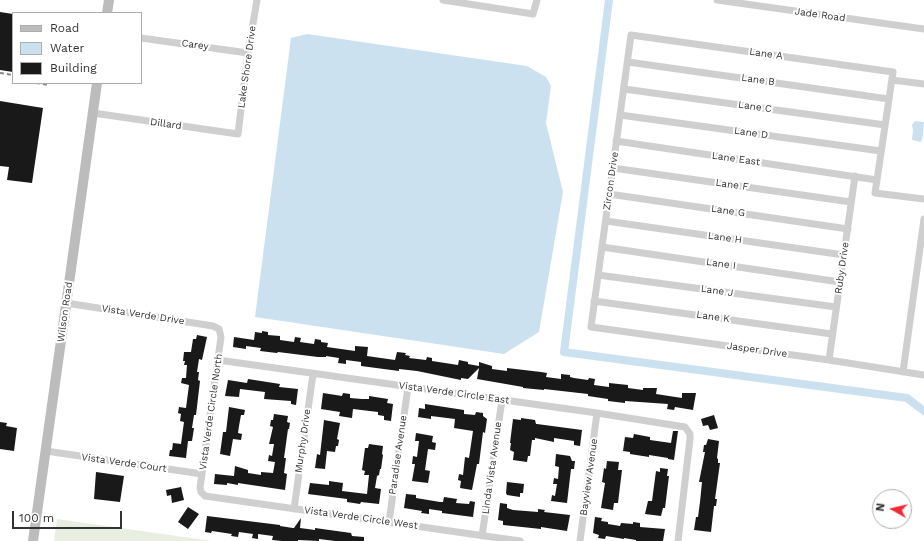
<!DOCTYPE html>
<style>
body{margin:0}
#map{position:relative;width:924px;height:541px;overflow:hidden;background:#fff;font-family:"Work Sans",sans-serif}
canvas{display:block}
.legend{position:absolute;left:12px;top:12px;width:130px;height:72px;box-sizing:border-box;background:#fff;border:1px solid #adadad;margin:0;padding:5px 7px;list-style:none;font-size:12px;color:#323232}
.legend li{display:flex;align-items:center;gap:8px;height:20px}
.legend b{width:20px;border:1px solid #adadad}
.north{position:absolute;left:872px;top:489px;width:40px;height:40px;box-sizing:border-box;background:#fff;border:1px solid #adadad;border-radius:50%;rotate:278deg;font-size:11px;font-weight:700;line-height:16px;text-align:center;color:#323232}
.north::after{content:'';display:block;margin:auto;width:14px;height:18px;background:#f12c39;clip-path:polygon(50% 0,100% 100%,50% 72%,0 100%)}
.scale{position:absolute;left:12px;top:511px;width:110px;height:18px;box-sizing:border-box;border:2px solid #323232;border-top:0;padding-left:5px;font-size:12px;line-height:14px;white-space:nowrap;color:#323232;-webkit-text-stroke:3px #fff;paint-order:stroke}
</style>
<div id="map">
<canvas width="924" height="541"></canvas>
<ul class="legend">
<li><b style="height:5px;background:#bcbcbc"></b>Road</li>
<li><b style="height:11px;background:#cce1f0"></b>Water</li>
<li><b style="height:11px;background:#191919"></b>Building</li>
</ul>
<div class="north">N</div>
<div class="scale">100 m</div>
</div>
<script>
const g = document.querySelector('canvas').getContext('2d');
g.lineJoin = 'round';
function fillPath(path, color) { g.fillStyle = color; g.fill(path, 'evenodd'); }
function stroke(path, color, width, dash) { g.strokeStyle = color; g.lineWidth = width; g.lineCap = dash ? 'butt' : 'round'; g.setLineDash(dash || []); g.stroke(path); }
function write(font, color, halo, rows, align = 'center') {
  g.font = font + ' "Work Sans",sans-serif'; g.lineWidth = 4; g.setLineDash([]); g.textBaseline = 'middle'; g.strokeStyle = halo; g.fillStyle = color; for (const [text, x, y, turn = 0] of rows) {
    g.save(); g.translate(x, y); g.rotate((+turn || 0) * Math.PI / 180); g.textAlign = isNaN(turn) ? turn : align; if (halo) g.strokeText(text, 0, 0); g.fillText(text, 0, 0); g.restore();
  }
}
const green = new Path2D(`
 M57 519 212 541H54Z`);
const water = new Path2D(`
 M307 34 527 66 546 77 551 86 546 123 563 192 539 332 504 354 255 317 291 38Z
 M915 121 924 122C923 129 924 136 921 142L912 140 913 130 912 125Z`);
const canal = new Path2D(`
 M609 0 564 352 907 398 924 411`);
const building = new Path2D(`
 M0 12 13 14V72L0 70Z
 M0 101 43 108 32 183 7 180 9 167 0 166Z
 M262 331 268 332V335L280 336V340L294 342 295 337 301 338 300 342 314 344 315 339 321 340V342L328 343 327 347 355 351V346L368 347 367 356 395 360 397 352 406 353 405 355 410 356 409 358 426 360 427 357 432 358V361L458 365 459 360 468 362V364L479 366V362L492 366V369L507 371V368L541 372 547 373 546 377 561 379V374L570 375V377L574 378 588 380 589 378 595 379 594 385 609 387V383L628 385V388L643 390V388H657L656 394 682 398V393H696L693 410 675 407 674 410 667 409 668 404 625 401V403L608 401V399L588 396V394L544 389V390L523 388V387L477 379 479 368 468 379 461 378V380L417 371 399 369V371L361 366V362L346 360V364L338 363 339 358 326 356V357H318L278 352 277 353 260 351 261 348 246 346V349L233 347 234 337 254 340 255 332 262 333Z
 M197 335 207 337 202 360 199 359 197 372H199L198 380 200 381 196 415H194L192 428H194L192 441H188L186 458 169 456 170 450H172L173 443 181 444 184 422 180 421 181 414 178 413 179 407 186 408 189 385 181 383 182 378H186L187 365H184L185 361H183L184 352H191L193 339H196Z
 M248 379 280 384 279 387 298 389 296 405 291 404V401L264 399 265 392 240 389 239 397 225 396 228 380 247 383Z
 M323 393 342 396 343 393 350 394V398L362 399H369V396L388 399 387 403 393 404 391 421 384 420V416L378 415V412L353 409 352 418 339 416 340 412 321 409Z
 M425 404 464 410V414L475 415 476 412 483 413V416L487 419 485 433 483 432 479 464H477L472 490 460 488 461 481 458 480 459 474 463 475 465 457 469 458 473 431 454 428 455 419 431 416V419L418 417 419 408 425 409Z
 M229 407 245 410 244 415H241L239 426 238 433 242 434 241 440 233 439 230 456 220 454 223 432H226Z
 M274 414 288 416 287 422 290 423 289 429H288L284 458H286L284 473 287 474 285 490 238 483V485L227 483V485L214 484 215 474 234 476 235 466 248 470V473L261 475V472L273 473 275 462 268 461 269 455 272 456 274 444H269L273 427 270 426 271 420H273Z
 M714 415 718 428 710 430 708 425 703 426 701 419Z
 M521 418 535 420 536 424H537L582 430 580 446 574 445V441L554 438V442L535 438V440H532L530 456H528L527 462 513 460 514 452 510 450 511 443H510L513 419 521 420Z
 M324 420 340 423 337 439 339 440 338 446H336L335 452 327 451 325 469 315 468 317 454 320 455Z
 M0 422 7 423 6 426 17 428 14 451 0 449Z
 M673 431H678L674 460 668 459V458L649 455V457L630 454V452L623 451 625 437 633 438 634 434 650 437V440L671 443Z
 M416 433 433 436 432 442 436 443 435 450 428 449 425 470 430 471 428 483 412 481 415 464H412L413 456 417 457 419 441H415Z
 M708 439 719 441 717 458 718 459V463H720L715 499H717L716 506H714L711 532 694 530 696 517H698L700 502 702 482H699L705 452H703L704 445H706Z
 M369 444 383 446 382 454 383 455 381 469H380L379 475 377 476 375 488 381 489 379 504 361 502 360 504 347 502V499L308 494 310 483 329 485V481L343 483 342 491 367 494 369 475H364L365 471 362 470 365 448H368Z
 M556 454 570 456 572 461H575L574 469H571L567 503 551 501 552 495 555 496 557 484H553L554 478 558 479 559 467 555 466Z
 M607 461 619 462 618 470H622L618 503H614L613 510 601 508 605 483 602 482 604 468 606 469Z
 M660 468 668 469 667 476H669L665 508H663L661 516 645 514 648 501H652L656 471 660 472Z
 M96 472 124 476 120 502 94 499Z
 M507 482 524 484 523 493H520V497L507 495 506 493Z
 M181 487 184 500 172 503 171 495 167 496 166 490Z
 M406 494 416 495V498L440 502H443L444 497 457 499 456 503 469 504 470 501 475 502 473 517 442 513V511L429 509V514L421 513 422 511 404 508Z
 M500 503 507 504V508L513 510 538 512V509L545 510 544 512 570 515 567 531 541 527V529L503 525V521L498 520Z
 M188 507 199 514 188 529 178 522Z
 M207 516 280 525V526L293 528H294L301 518 300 528 315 530V528L351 533 352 536 364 537V541H335L319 539V541L298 540V541H282L272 540 273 536 258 534V539L252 538 253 534 239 532 238 537 231 536 232 534 212 531 211 533 205 532Z
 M595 517 602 518 601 521 608 522V524L620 526 621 523 633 524V522L640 523V527L665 529 663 541H636V540L624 538V539L606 536 605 539 598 538 599 535 593 533Z`);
const minor = new Path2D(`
 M443 0 533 14 537 0
 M717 0 924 29
 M141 38 248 53
 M628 62 889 99
 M892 80 924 84
 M624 89 885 125
 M93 113 238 134 248 53 257 0
 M620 115 881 151
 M616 141 877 180 875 193 924 199
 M613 168 851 202
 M877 180 893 72 631 35 591 327 829 360 924 375
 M609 194 848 229
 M606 221 844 255
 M602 247 840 282
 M598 275 836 307
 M594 301 832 334
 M66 303 213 326 219 329 221 337 200 488 201 492 205 496 520 541
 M218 360 597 413 685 427 690 434V439L678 541
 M829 360 855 176
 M903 372 924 219
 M46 451 202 474
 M294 509 313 374
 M389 522 408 387
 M482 536 502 400
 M580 541 597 413`);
const secondary = new Path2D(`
 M107 13 109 0
 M33 541 97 83`);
const rail = new Path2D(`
 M0 73 13 75
 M36 83 49 85`);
const streetNames = [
 ["Jade Road",820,15,8],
 ["Carey",195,45,8],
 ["Lane A",766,54,8],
 ["Lake Shore Drive",247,67,-82],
 ["Lane B",758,80,8],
 ["Lane C",755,107,8],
 ["Dillard",166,124,8],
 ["Lane D",751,133,8],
 ["Lane East",736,159,8],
 ["Zircon Drive",611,181,-82],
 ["Lane F",732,185,8],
 ["Lane G",728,211,8],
 ["Lane H",725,238,8],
 ["Lane I",721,264,8],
 ["Ruby Drive",842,268,-82],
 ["Lane J",717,291,8],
 ["Wilson Road",65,312,-82],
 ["Vista Verde Drive",143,315,9],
 ["Lane K",713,317,8],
 ["Jasper Drive",757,350,8],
 ["Vista Verde Circle East",454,393,8],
 ["Vista Verde Circle North",211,412,-82],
 ["Murphy Drive",303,441,-82],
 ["Paradise Avenue",398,455,-82],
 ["Vista Verde Court",124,463,8],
 ["Linda Vista Avenue",492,468,-82],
 ["Bayview Avenue",589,477,-82],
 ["Vista Verde Circle West",361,518,8]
];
fillPath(green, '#e8efe0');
fillPath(water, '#cce1f0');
stroke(canal, '#cce1f0', 8);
fillPath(building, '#191919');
stroke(minor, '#cfcfcf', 7);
stroke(secondary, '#bcbcbc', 10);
stroke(rail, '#878787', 2, [4, 3]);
write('10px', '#323232', '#fff', streetNames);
</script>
